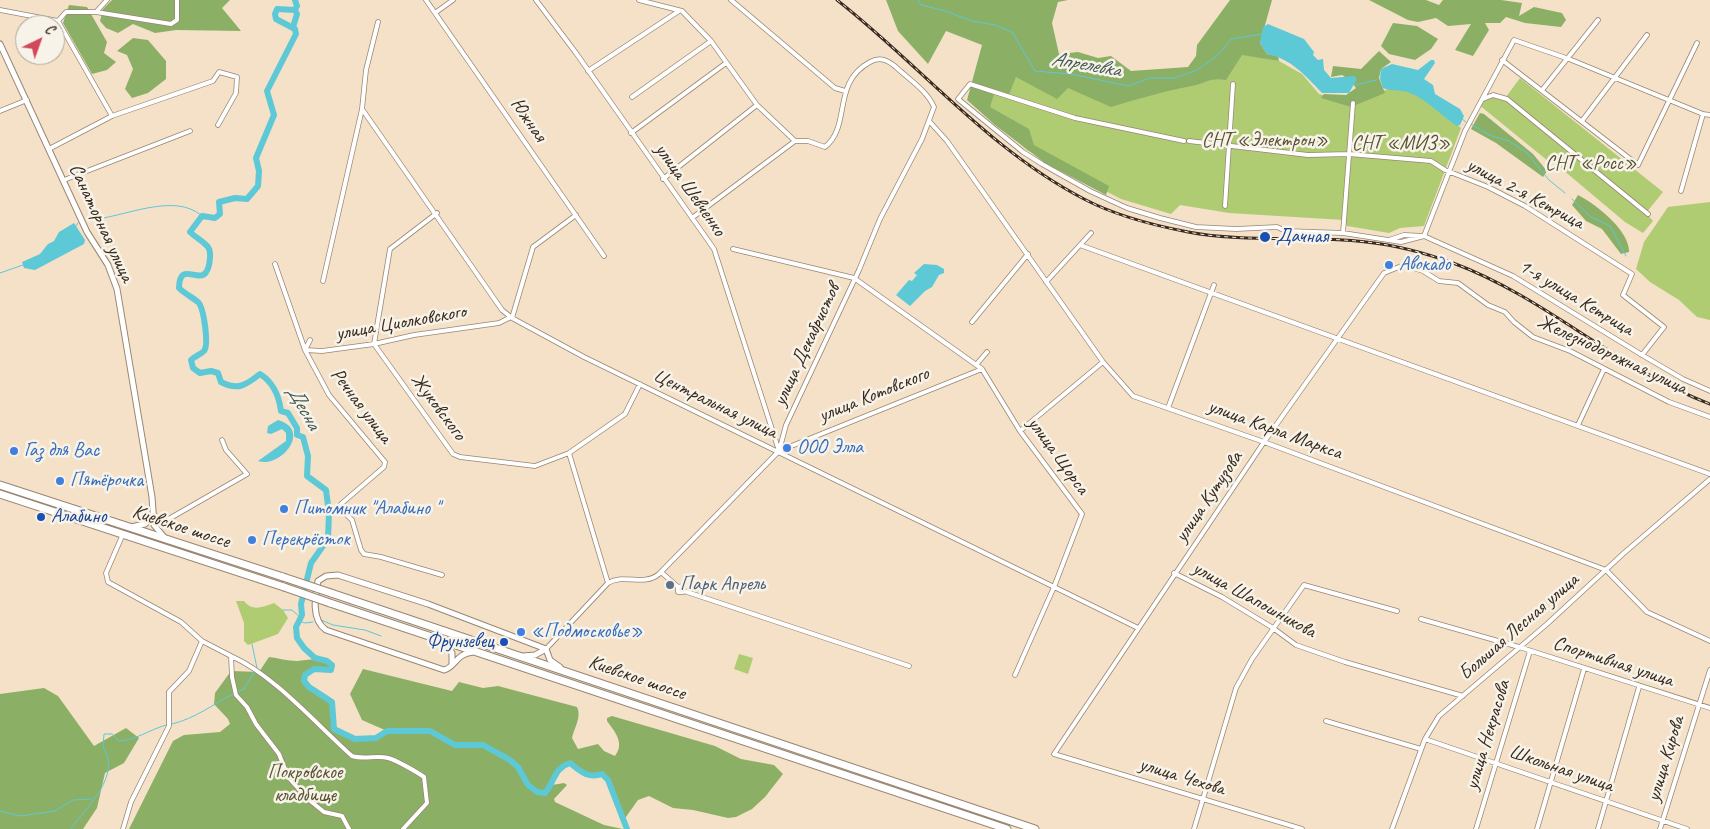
<!DOCTYPE html>
<meta charset="utf-8">
<style>
body{margin:0}
#map{position:relative;width:1710px;height:829px;overflow:hidden;background:#f4e1c8;font-family:Caveat,sans-serif}
canvas{display:block}
.north{position:absolute;left:15px;top:15px;width:50px;height:50px;box-sizing:border-box;background:#f7f3e8;border:1px solid #aca397;border-radius:50%;rotate:42deg;font-size:14px;font-weight:700;line-height:20px;text-align:center;color:#3b2a1e}
.north::after{content:'';display:block;margin:auto;width:18px;height:22px;background:#d1495b;clip-path:polygon(50% 0,100% 100%,50% 72%,0 100%)}
</style>
<div id="map">
<canvas width="1710" height="829"></canvas>
<div class="north">С</div>
</div>
<script>
const g = document.querySelector('canvas').getContext('2d');
g.lineJoin = 'round';
function fillPath(path, color) { g.fillStyle = color; g.fill(path, 'evenodd'); }
function stroke(path, color, width, dash) { g.strokeStyle = color; g.lineWidth = width; g.lineCap = dash ? 'butt' : 'round'; g.setLineDash(dash || []); g.stroke(path); }
function write(font, color, halo, rows, align = 'center') {
  g.font = font + ' Caveat,sans-serif'; g.lineWidth = 5; g.setLineDash([]); g.textBaseline = 'middle'; g.strokeStyle = halo; g.fillStyle = color; for (const [text, x, y, turn = 0] of rows) {
    g.save(); g.translate(x, y); g.rotate((+turn || 0) * Math.PI / 180); g.textAlign = isNaN(turn) ? turn : align; if (halo) g.strokeText(text, 0, 0); g.fillText(text, 0, 0); g.restore();
  }
}
const green = new Path2D(`
 M995 54 1184 86C1207 85 1224 69 1242 54L1279 61 1302 74 1319 94 1353 103 1369 95 1399 86 1424 97 1461 128 1424 226 1400 228 1389 233 1347 226 1344 220 1229 213 1180 205 1171 214 1121 199 1027 150 983 111Z
 M1520 78 1663 192 1646 213 1653 221 1643 233 1625 222 1550 159 1548 161 1478 104C1488 95 1493 90 1506 97Z
 M1710 202V320L1697 317 1679 300 1650 282 1636 269 1644 242 1668 207Z
 M236 601H244C253 612 262 607 274 603L283 610 288 618 278 634 248 645 244 641V623Z
 M739 654 753 658 748 674 734 669Z`);
const forest = new Path2D(`
 M112 0H230L222 8 241 31 176 30 155 33 133 24 118 33 106 28 100 21 103 9Z
 M886 0H1068L1058 2 1052 23 1059 54 1078 52 1098 58 1111 56 1131 71 1188 67 1196 56 1197 45 1230 0H1272L1260 43 1267 54 1278 56 1279 61 1242 55 1226 80C1209 77 1207 83 1192 86 1164 91 1138 99 1111 107L1068 88 1057 99 1016 77 1008 97 994 94 990 107 1029 129 1034 145 1109 186 1106 195 1045 163 995 125 967 100 982 45 946 31 928 64 898 31Z
 M1369 0H1426L1439 5 1443 0H1501L1522 3 1519 16 1534 7 1562 13 1566 20 1561 27 1525 23 1506 17 1500 23H1485L1489 30 1473 56 1455 50 1471 24 1448 26 1436 18 1418 22 1408 20Z
 M69 5 87 7 107 42 104 53 116 62 107 70 92 74 63 23Z
 M1393 23 1417 26 1438 39 1431 49 1415 60 1389 54 1381 46Z
 M133 38 148 40 166 61V79L148 93 132 98 125 89 133 69 127 55 117 51Z
 M1379 51 1391 62 1381 69 1379 78 1385 93 1351 107 1321 98 1324 94 1346 95 1356 88 1350 80 1342 75 1331 77 1333 66 1361 69Z
 M1480 113 1484 114 1533 154 1547 171 1543 177 1496 143 1471 129Z
 M1578 195C1596 204 1630 231 1629 252L1621 254 1602 229 1586 221 1572 205Z
 M269 657C278 658 288 661 297 661 309 660 321 656 332 665L331 670 313 669 305 675 304 681 309 687 332 702 334 729C351 737 371 745 387 731L362 720 350 694 363 669 452 691 459 682 483 688 498 686 577 707C582 717 574 728 572 738L578 749 598 744 604 751 615 756C625 743 615 732 607 721V718L612 716 715 746 741 759 774 765 783 774 765 797 752 809 736 817 728 818 693 810 673 808 649 796 638 800 623 821 608 780 602 775C588 779 581 771 570 763 557 767 555 773 552 785L564 783 567 785 554 799 555 802 604 825 623 829H129L173 741 184 735 220 732 230 724 228 719 214 704 215 693 231 671 259 672Z
 M44 688 58 696 94 746 126 728 139 738 124 763 105 773 97 808 83 829H0V694Z`);
const water = new Path2D(`
 M1268 24 1304 39 1314 52 1313 55 1318 60 1323 59 1324 70 1331 78 1354 76 1357 79 1349 93H1322C1306 76 1290 58 1267 54L1260 43 1263 27Z
 M1431 60H1434L1435 63 1424 79 1433 85 1435 94 1460 109 1464 116 1460 125 1457 126C1441 116 1428 100 1410 93 1401 89 1392 92 1383 88L1380 79 1381 69 1392 64 1418 70Z
 M74 223 85 240 84 244 35 270 24 268 22 262 40 254 48 244 54 241 59 232Z
 M924 264 937 265 944 269V273L939 275 932 287 925 291 910 306 896 295 909 280 912 281 917 275 914 273Z
 M278 420C313 430 280 469 258 461L286 441V433L282 429 271 434 267 433 268 426Z`);
const stream = new Path2D(`
 M918 0 921 5 942 10 972 21 995 25 1012 32 1035 71 1071 74 1128 86 1150 78H1175L1197 70 1218 55 1231 39 1262 34
 M1355 85 1376 80
 M1462 119 1466 122
 M1471 124 1489 135 1509 141 1527 153 1549 180 1565 193
 M1572 199 1591 217 1610 226 1626 256
 M89 220C123 218 174 191 202 216
 M76 226 78 223
 M0 273 23 265
 M283 610H292L301 618
 M321 620 333 625 365 630 381 636
 M299 621 305 623 313 622
 M252 644 257 668
 M239 691 244 689 254 672
 M172 724C196 718 212 705 233 694
 M0 811 20 816 55 811 73 800 92 799
 M71 829C87 806 122 776 103 747L104 734H112L119 741C136 740 149 730 166 725`);
const river = new Path2D(`
 M295 0 297 6 295 10 277 9 275 14 276 19 295 29 296 34 267 91 274 115 256 158 259 171 258 186 247 199 235 198 219 202 220 214 215 218 202 216 190 232C195 237 203 241 208 247 211 251 210 253 210 258 207 297 180 254 179 288 185 294 192 297 198 302 204 308 209 345 204 351 201 354 195 356 191 360L193 368 200 373 211 371 218 373 221 382C238 391 246 385 260 374 273 382 279 396 281 411L288 413 297 428V435L303 437 308 456 307 476 326 490 329 513 328 539 311 563 301 604 302 615 296 627 297 638 304 648 315 658 327 661 332 665 331 670 314 669 305 675 304 681 309 687 332 702 334 729 355 739 376 738 387 731H430L455 745H483L510 760 518 767 528 785 537 792 545 793C555 781 554 768 570 763 580 771 588 779 602 774L608 780 627 829
 M293 27 297 14 295 10`);
const street = new Path2D(`
 M426 0 604 256
 M536 0 576 53 714 249 779 451 982 369
 M731 0 835 88 845 91
 M0 10 58 21 112 116
 M96 12 171 24 177 20V0
 M435 13 453 0
 M58 21 66 12H96L107 0
 M1502 60 1638 165 1697 43
 M588 71 679 11
 M1543 89 1598 20
 M632 97 711 41
 M1483 99 1493 95 1507 99 1648 214
 M362 109 502 310 512 318 584 357 1138 628
 M0 111 27 100
 M929 121 947 141 1103 362 1133 396 1264 442 1606 570 1647 612 1710 641
 M1582 121 1647 35
 M631 133 726 63
 M1184 141 1075 118 970 84 958 99 1023 152 1042 164 1090 191 1127 208 1160 218 1196 227 1236 229 1277 227 1286 231 1343 233 1401 242 1424 236
 M1189 141 1308 155 1349 154 1431 161 1445 170 1488 187 1525 206 1632 274 1623 295 1664 327 1642 355
 M49 149 112 116 213 81 219 72 237 77 236 93 218 125
 M663 179 757 105
 M64 180 190 131
 M1681 191 1703 114
 M1225 206 1233 84
 M437 213 390 249 374 344 453 454 460 457 535 466 569 453 625 414 640 384
 M692 218 795 141
 M1343 233 1353 103
 M1424 236 1465 131 1514 40 1569 59 1703 114 1710 115
 M1389 240 1404 235 1424 236 1513 276 1642 355 1683 379 1710 391
 M1080 245 1710 474
 M733 249 854 278 982 369 1020 431 1082 514 1054 587 1015 675
 M275 264 305 350 329 395 385 462 384 467 341 504 343 511 352 520 361 550 364 554 381 557 442 575
 M323 281 362 109 366 70 378 22
 M1046 282 1091 233
 M512 318 533 247 576 215
 M972 322 1028 254
 M310 340 305 350 322 351 374 344 414 335 499 323 511 317
 M976 365 987 352
 M1168 408 1214 285
 M1578 425 1604 369
 M1020 431 1103 362
 M569 453 608 583
 M153 515 167 520 247 474 226 450 222 440
 M661 572 678 587V592H683V586L678 587
 M1174 573 1222 597 1273 628 1296 645 1345 662 1463 696
 M684 591 909 666
 M1421 619 1519 647 1710 708
 M202 641 231 656 232 677 236 695 247 707 256 724 279 754 288 777 308 799 324 812 342 816 349 829
 M546 649 608 583C625 573 643 587 659 574L779 451 786 425 859 270 880 219 922 139 934 107C927 91 910 80 897 68 889 61 881 56 870 62 831 83 852 125 825 147L808 141H795L757 105 711 41 682 11 639 0
 M231 656C274 675 316 724 352 756 364 760 376 755 388 758 396 760 417 772 424 777L427 803 403 829
 M1326 721 1421 749
 M1425 739 1687 829
 M123 829 131 802 169 726V692L189 671 202 641 181 622 108 582 106 573 123 534
 M1194 829 1236 688 1252 659 1304 585 1397 611
 M1302 829 1054 754 1264 442 1384 273 1404 265 1423 271 1439 281 1458 283 1488 305 1505 312 1514 322 1533 337 1570 351 1669 402 1710 417
 M1392 829 1425 739 1439 716 1547 624 1624 553 1710 479
 M1476 829 1530 651
 M1537 829 1584 669
 M1598 829 1639 687
 M1660 829 1710 670`);
const secondary = new Path2D(`
 M0 44 87 232 108 265 117 289 152 497 154 525 164 537
 M131 527 145 524 153 516
 M444 642 452 653V663
 M546 649 550 660 560 667
 M473 652C455 654 456 667 444 670L326 630C311 620 315 596 318 581L326 576 338 575 428 604 546 649
 M523 656 535 655 546 649`);
const highway = new Path2D(`
 M0 485 283 577
 M0 494 284 587
 M331 593 1035 829
 M330 603 1007 829`);
const rail = new Path2D(`
 M837 0C920 65 989 150 1084 199 1116 216 1152 225 1188 232 1246 243 1307 235 1366 242 1396 245 1425 253 1453 263 1545 297 1618 369 1710 404`);
const highwayBridge = new Path2D(`
 M283 577 331 593
 M284 587 330 603`);
const markers = [
 [1265,237,6,"#1a4fb4"],
 [1389,265,5,"#3f7fe0"],
 [787,448,5,"#3f7fe0"],
 [14,451,5,"#3f7fe0"],
 [60,481,5,"#3f7fe0"],
 [284,509,5,"#3f7fe0"],
 [41,517,5,"#1a4fb4"],
 [252,540,5,"#3f7fe0"],
 [670,585,5,"#5c6f8a"],
 [521,632,5,"#3f7fe0"],
 [504,642,5,"#1a4fb4"]
];
const streetNames = [
 ["Южная",528,120,55],
 ["улица Шевченко",690,190,55],
 ["улица 2-я Кетрица",1525,194,28],
 ["Санаторная улица",101,223,65],
 ["1-я улица Кетрица",1576,298,31],
 ["улица Циолковского",401,323,-10],
 ["улица Декабристов",807,345,-65],
 ["Железнодорожная улица",1612,355,25],
 ["улица Котовского",874,395,-22],
 ["Центральная улица",715,404,26],
 ["Речная улица",361,406,53],
 ["Жуковского",438,407,53],
 ["улица Карла Маркса",1275,430,20],
 ["улица Щорса",1058,456,54],
 ["улица Кутузова",1209,497,-56],
 ["Киевское шоссе",181,527,18],
 ["улица Шапошникова",1254,600,29],
 ["Большая Лесная улица",1519,627,-41],
 ["Спортивная улица",1613,662,18],
 ["Киевское шоссе",637,678,19],
 ["улица Некрасова",1488,735,-73],
 ["улица Кирова",1666,759,-73],
 ["Школьная улица",1561,769,19],
 ["улица Чехова",1182,777,17]
];
const parkNames = [
 ["СНТ «Электрон»",1265,141],
 ["СНТ «МИЗ»",1401,144],
 ["СНТ «Росс»",1591,164],
 ["Покровское",305,773],
 ["кладбище",305,796]
];
const transitNames = [
 ["Дачная",1276,237],
 ["Алабино",51,517],
 ["Фрунзевец",494,642,"right"]
];
const shopNames = [
 ["Авокадо",1399,265],
 ["ООО Элла",797,448],
 ["Газ для Вас",24,451],
 ["Пятёрочка",70,481],
 ["Питомник \"Алабино \"",294,509],
 ["Перекрёсток",262,540],
 ["«Подмосковье»",531,632]
];
const serviceNames = [
 ["Парк Апрель",680,585]
];
const waterNames = [
 ["Апрелевка",1086,65,10],
 ["Десна",303,408,60]
];
fillPath(green, '#afcc73');
fillPath(forest, '#8bb065');
fillPath(water, '#5dc8d6');
stroke(stream, '#5dc8d6', 1);
stroke(river, '#5dc8d6', 6);
stroke(street, '#988673', 5.5);
stroke(secondary, '#988673', 7);
stroke(highway, '#988673', 9);
stroke(street, '#fff', 4);
stroke(secondary, '#fff', 5);
stroke(highway, '#fff', 7);
stroke(rail, '#3b2a1e', 3);
stroke(rail, '#f7f3e8', 1, [4]);
stroke(highwayBridge, '#988673', 9, []);
stroke(highwayBridge, '#fff', 7);
for (const [x, y, r, color] of markers) { const dot = new Path2D(); dot.arc(x, y, r, 0, 2 * Math.PI); g.fillStyle = color; g.fill(dot); stroke(dot, '#f7f3e8', 2); }
write('20px', '#3b2a1e', '#f7f3e8', streetNames);
write('20px', '#585233', '#f7f3e8', parkNames);
write('20px', '#164399', '#f7f3e8', transitNames, 'left');
write('20px', '#366cbe', '#f7f3e8', shopNames, 'left');
write('20px', '#4e5e75', '#f7f3e8', serviceNames, 'left');
write('italic 21px', '#455955', '#f7f3e8', waterNames);
</script>
